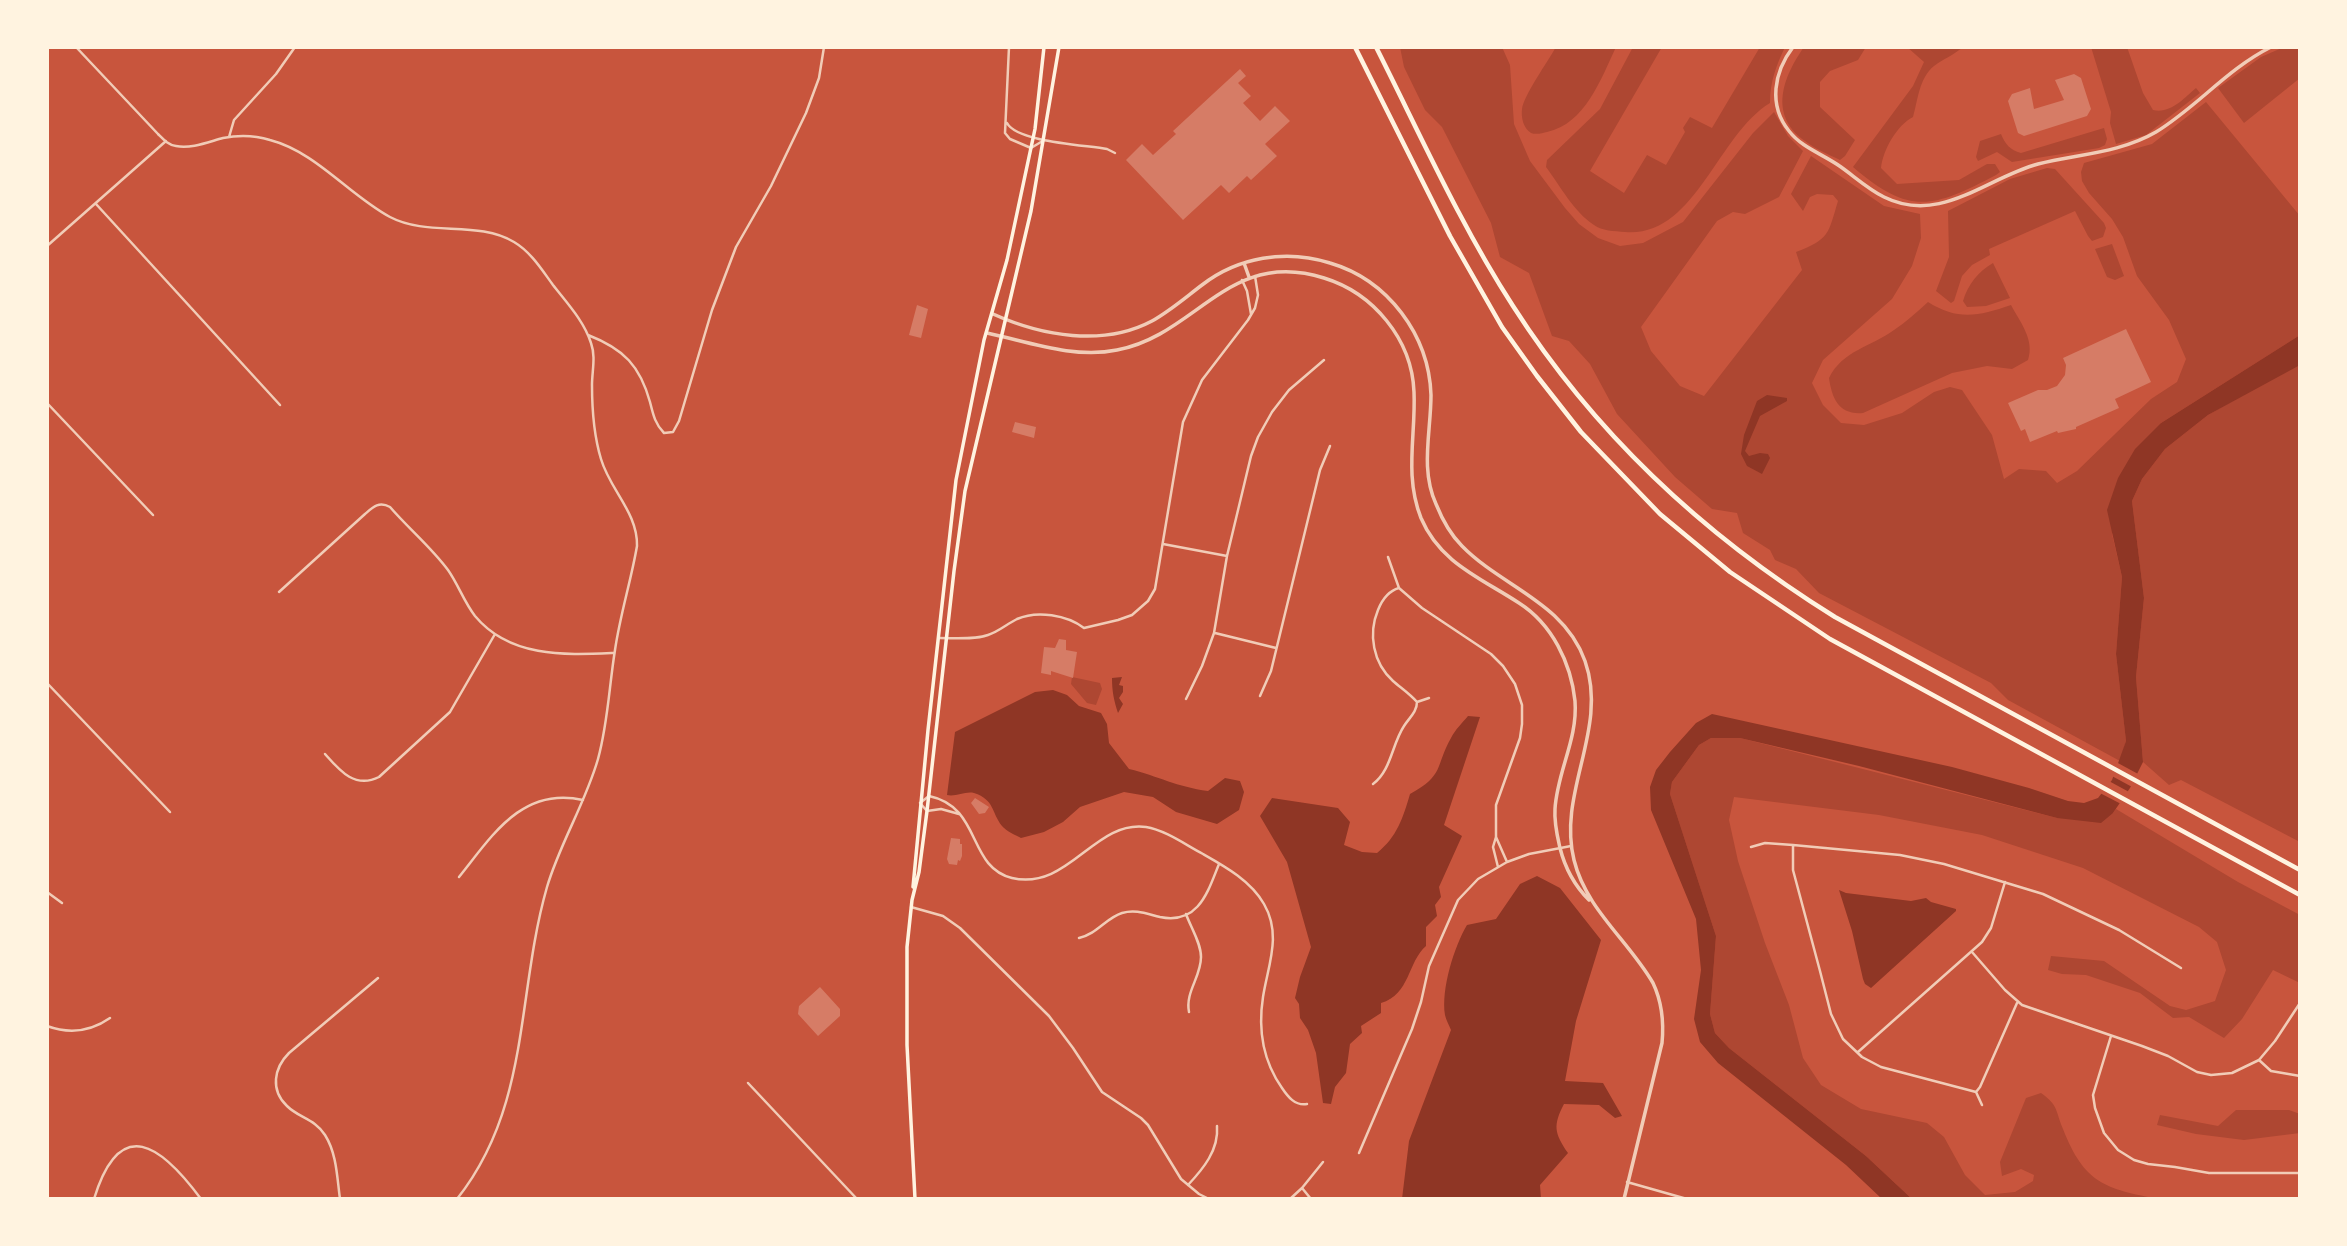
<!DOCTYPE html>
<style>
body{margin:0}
#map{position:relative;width:2347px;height:1246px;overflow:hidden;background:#c8553d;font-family:Mulish,sans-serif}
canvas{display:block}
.frame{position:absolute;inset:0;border:49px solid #fff3e0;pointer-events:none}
</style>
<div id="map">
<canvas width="2347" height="1246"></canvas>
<div class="frame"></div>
</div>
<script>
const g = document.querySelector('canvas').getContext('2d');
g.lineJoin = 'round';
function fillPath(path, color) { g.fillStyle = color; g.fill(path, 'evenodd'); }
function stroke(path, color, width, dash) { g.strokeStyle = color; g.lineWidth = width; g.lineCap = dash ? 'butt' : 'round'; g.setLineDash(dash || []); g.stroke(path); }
const green = new Path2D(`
 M1400 47H1502L1510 65 1514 124 1530 161 1565 208 1579 224 1598 238 1620 246 1643 243 1683 222 1753 133 1774 112 1788 136 1803 151 1779 197 1745 214 1733 212 1717 221 1641 327 1651 351 1680 386 1704 396 1802 270 1796 252C1830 239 1828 234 1838 201L1833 195 1817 194 1810 197 1803 211 1791 194 1811 156 1884 206 1920 214 1921 238 1912 266 1892 299 1823 360 1812 383 1823 405 1841 423 1864 425 1902 413 1934 392 1950 387 1962 390 1992 435 2004 479 2019 469 2046 471 2057 483 2077 471 2151 399 2177 382 2186 359 2169 320 2137 276 2123 237 2112 219 2089 193 2082 181 2081 172 2084 163 2152 144 2206 102 2300 216V335L2161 423 2112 534 2122 577 2116 654 2126 741 2120 761 2008 700 1991 683 1819 593 1796 569 1775 560 1770 550 1743 533 1737 513 1712 509 1675 477 1617 414 1590 364 1569 341 1552 336 1529 273 1500 257 1491 223 1442 127 1425 110 1404 67Z
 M1556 47H1616C1601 79 1585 124 1547 132 1543 133 1536 135 1531 133 1523 128 1521 117 1522 109 1523 97 1548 61 1556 47Z
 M1633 47H1662L1590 171 1624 193 1647 155 1666 165 1685 132 1683 128 1690 117 1712 128 1760 47H1785C1776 66 1770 82 1770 103 1717 135 1695 238 1625 232 1614 231 1602 231 1594 225 1573 211 1561 187 1546 167L1547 160 1600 109Z
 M1804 47H1866L1858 60 1830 71 1820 82V107L1855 140 1845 156 1840 160C1828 154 1815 149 1805 141 1768 115 1783 77 1804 47Z
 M1907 47H1963C1954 55 1943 59 1934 66 1919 78 1918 100 1913 117 1897 125 1883 150 1881 168L1897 184 1959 180 1987 164H1995L2000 172 1996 175C1933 208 1910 216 1853 167L1913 86 1924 62Z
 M2091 47H2127L2143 93 2153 110C2171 114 2184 98 2196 88L2200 93 2146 135 2116 144 2110 123 2111 112Z
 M2284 47H2300V78L2244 123 2218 88 2261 57Z
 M2104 128 2107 139 2105 145 2099 148 2012 162 1997 152 1978 161 1976 157 1980 141 2001 134C2005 144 2010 150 2021 153Z
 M2047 168 2055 169 2104 223 2106 228 2103 237 2092 241 2088 236 2075 211 1989 249 1990 255 1972 265 1962 276 1954 301 1951 303 1936 291 1949 257 1948 211 2010 179Z
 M2112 244 2124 276 2115 280 2107 277 2095 249Z
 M1993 263 2010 298 1986 306 1967 307 1963 301C1968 284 1978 272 1993 263Z
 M1928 302C1958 321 1979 316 2011 305 2020 322 2035 340 2028 360L2012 369 1987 366 1952 373 1863 413C1839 415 1832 399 1829 378 1843 350 1871 347 1894 330 1906 322 1917 312 1928 302Z
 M2300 363V842L2181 780 2169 785 2143 762 2136 677 2144 598 2132 501 2142 479 2165 449 2208 415Z
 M1072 677 1100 683 1102 689 1096 705 1087 703 1071 684Z
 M1711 738H1740L2057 818 2113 813 2116 809 2238 882 2300 915V983L2273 970 2242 1019 2224 1038 2189 1017 2173 1018 2140 993 2086 975 2062 974 2048 970 2051 956 2104 961 2170 1006 2186 1010 2215 1001 2226 970 2217 942 2199 927 2083 868 1982 835 1879 815 1734 797 1729 820 1738 861 1765 943 1789 1005 1803 1058 1821 1085 1861 1109 1927 1123 1944 1137 1965 1175 1985 1195 2015 1192 2033 1181 2034 1175 2021 1169 2002 1176 2000 1162 2026 1098 2041 1093C2059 1106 2055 1110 2063 1129 2084 1183 2105 1189 2159 1199H1912L1866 1156 1729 1048 1715 1033 1710 1014 1716 936 1670 794 1672 782 1699 745Z
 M2236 1110H2289L2300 1114V1133L2244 1140 2196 1134 2157 1125 2160 1115 2218 1126Z`);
const water = new Path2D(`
 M2300 335V365L2208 415 2165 449 2142 479 2132 501 2144 598 2136 677 2143 762 2130 788 2113 813 2101 823 2057 818 1859 766 1740 738H1711L1699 745 1672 782 1670 794 1716 936 1710 1014 1715 1033 1729 1048 1866 1156 1912 1199H1882L1846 1165 1718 1063 1700 1042 1694 1019 1701 970 1696 919 1651 810 1650 787 1656 770 1670 752 1696 723 1712 714 1952 767 2029 788 2068 801 2084 803 2098 798 2112 780 2126 741 2116 654 2122 577 2107 510 2118 478 2135 449 2161 423Z
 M1767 395 1787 398V401L1760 416 1745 451 1749 456 1760 453 1768 454 1770 458 1762 474 1747 466 1741 454 1744 435 1757 401Z
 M1122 677 1119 685 1123 686V692L1119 698 1123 704 1118 713C1114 701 1112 692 1112 678Z
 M1053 690 1067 695 1079 706 1101 713 1107 724 1109 743 1129 769C1158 776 1177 787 1208 791L1225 778 1240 781 1244 792 1239 810 1217 824 1176 812 1153 797 1124 792 1080 807 1063 822 1044 832 1021 838C1015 835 1006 831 1002 826 991 812 995 800 974 793 965 791 956 797 947 795L955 732 1035 692Z
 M1468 716 1480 717 1444 825 1462 836 1439 887 1441 897 1435 905 1437 916 1426 927V946C1408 961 1410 995 1381 1003V1013L1361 1026 1362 1033 1350 1044 1346 1073 1335 1087 1331 1104 1323 1103 1316 1053 1308 1030 1300 1018 1299 1004 1295 998 1300 977 1311 947 1287 862 1260 816 1272 798 1338 808 1350 822 1344 845 1362 852 1377 853C1397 837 1403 818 1410 794 1445 775 1435 766 1451 738 1455 730 1462 723 1468 716Z
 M1537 876 1560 888 1601 940 1576 1021 1565 1081 1603 1083 1622 1116 1615 1118 1599 1105 1564 1104C1553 1125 1554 1133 1568 1153L1540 1185 1541 1199H1402L1409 1141 1451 1030C1449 1025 1446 1020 1445 1015 1441 989 1454 947 1467 925L1496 919 1520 884Z
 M1839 890 1846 893 1911 901 1926 898 1931 902 1956 909V911L1871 988 1865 984 1863 979 1852 931Z`);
const pier = new Path2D(`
 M2116 762 2140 775 2134 788 2110 775Z
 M2107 780 2131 793 2123 805 2098 792Z`);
const building = new Path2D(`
 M1240 69 1246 76 1238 83 1251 96 1243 103 1260 121 1275 106 1290 121 1265 144 1277 156 1251 180 1247 176 1229 193 1221 185 1183 220 1126 160 1142 144 1153 155 1176 134 1173 131Z
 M2074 74 2081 78 2089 103 2091 109 2087 116 2024 136 2018 133 2008 101 2012 94 2030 88 2034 109 2064 100 2055 80Z
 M917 305 928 309 921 338 909 335Z
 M2126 329 2151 382 2115 399 2119 408 2076 427V429L2058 433 2057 431 2030 442 2025 429 2021 431 2008 403 2038 390H2047L2057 386 2065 375 2066 365 2063 358Z
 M1015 422 1036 427 1034 438 1012 432Z
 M1059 639 1066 640V650L1077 652 1073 678 1051 671V675L1041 673 1044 647 1055 648Z
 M975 798 989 807 985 813 979 814 971 803Z
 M951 838 960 839V844H962V856L960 861 958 860 957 865 949 864 947 859Z
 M820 987 840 1009V1016L818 1036 798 1014 799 1006Z`);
const minor = new Path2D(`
 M76 47 158 134C163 139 168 145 176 146 191 149 208 142 223 138 238 135 254 135 270 140 316 152 349 195 390 217 428 237 478 220 514 242 531 252 542 270 553 285 567 303 584 321 591 343 596 357 592 371 592 385 592 409 594 436 601 459 610 490 638 513 637 546 631 581 620 615 615 650 609 687 608 723 598 759 585 804 560 843 547 887 516 995 531 1106 457 1199
 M1009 47 1005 133 1010 139 1031 148 1041 142
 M1007 123C1017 142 1085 145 1107 149L1115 153
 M229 137 234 120 276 74 295 47
 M96 204 280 405
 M47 246 166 141
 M1242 280 1247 291 1251 314
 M588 335C624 349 640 366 650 402 653 414 655 424 664 433L673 432 679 421 712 310 736 247 771 186 806 113 819 78 824 47
 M47 403 153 515
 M1163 544 1227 556
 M1388 557 1399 588 1422 608 1491 654 1503 666 1515 684 1522 705V724L1520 738 1496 805V837L1493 847 1498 867
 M1399 588C1388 591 1382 600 1378 610 1368 634 1373 663 1393 681 1401 688 1410 694 1417 702
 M279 592 365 514C373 507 379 501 390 507 408 528 431 547 448 570 458 584 464 602 475 616 510 658 565 655 614 653
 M1215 633 1276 648
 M939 638C955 638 973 640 988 635 998 632 1007 624 1017 619 1037 610 1067 615 1084 628L1118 620 1132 615 1148 601 1155 589 1183 422 1202 380 1248 320 1255 308 1258 295 1255 276
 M47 683 170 812
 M1260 696 1271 671 1320 470 1330 446
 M1186 699 1202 666 1214 633 1227 556 1251 456 1258 437 1272 412 1289 390 1324 360
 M1417 702 1429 698
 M325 754C340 771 355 789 379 777L450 712 495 634
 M1373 784C1391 771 1392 744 1404 726 1409 718 1417 712 1417 702
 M959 814 941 809 927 811 920 803 929 796C982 807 967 867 1012 878 1069 891 1094 820 1146 827 1165 830 1186 845 1203 854 1226 867 1251 881 1264 904 1282 935 1268 965 1263 997 1258 1029 1263 1061 1282 1088 1288 1097 1295 1106 1307 1104
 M1496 837 1507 862
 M1793 846V870L1820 971 1831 1014 1843 1039 1862 1057 1881 1067 1976 1092
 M1751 847 1765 843 1793 845 1900 855 1944 864 2043 894 2119 930 2181 968
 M459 877C492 836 522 786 583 800
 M47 892 62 903
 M911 907 943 916 960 928 1049 1016 1073 1048 1102 1092 1141 1118 1148 1125 1181 1179 1199 1194 1209 1199
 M1186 914C1191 928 1201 943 1201 957 1201 977 1185 992 1189 1012
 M1079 938C1097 934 1106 918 1122 913 1136 909 1147 914 1160 917 1199 925 1208 891 1219 864
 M1972 952 2005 990 2022 1005 2142 1046 2168 1056 2197 1072 2211 1075 2232 1073 2259 1060 2275 1041 2300 1003
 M47 1026C69 1034 90 1032 110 1018
 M2111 1036 2093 1095 2095 1108 2104 1133 2118 1150 2134 1160 2148 1164 2175 1167 2209 1173H2300
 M1858 1052 1982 942 1991 928 2005 882
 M2259 1060 2271 1071 2300 1076
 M748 1083 857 1199
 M1976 1092 1980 1087 2017 1003
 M1976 1092 1982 1105
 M1359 1153 1412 1029 1421 1002 1429 966 1458 900 1478 879 1507 862 1529 854 1571 846
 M1627 1182 1687 1199
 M1188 1185C1203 1169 1219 1150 1217 1126
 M1302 1188 1311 1199
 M94 1199C120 1114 161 1145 201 1199
 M340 1199C337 1178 337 1154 325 1135 315 1119 299 1118 287 1106 270 1090 274 1068 289 1053L378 978
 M1290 1199 1302 1188 1323 1162`);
const tertiary = new Path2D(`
 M1793 47C1774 72 1768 105 1789 131 1802 148 1823 154 1841 167 1855 177 1868 189 1884 197 1940 225 1986 178 2038 164 2078 154 2120 153 2156 132 2197 107 2227 69 2271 47
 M1244 263 1249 277
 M993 314C1042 336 1103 347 1152 321 1170 311 1186 297 1202 285 1238 257 1286 249 1330 263 1388 280 1429 335 1431 395 1431 432 1420 469 1436 504 1442 519 1450 534 1462 546 1502 587 1564 602 1585 661 1609 729 1557 792 1574 860 1586 909 1628 940 1653 983 1662 1002 1664 1022 1662 1043L1624 1199
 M987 333C1029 342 1074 359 1117 350 1197 335 1228 248 1324 278 1373 293 1412 339 1414 392 1416 435 1404 475 1421 518 1440 563 1481 578 1519 603 1552 624 1571 663 1575 701 1578 739 1557 772 1555 809 1554 823 1557 835 1560 848 1565 868 1574 885 1589 900`);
const secondary = new Path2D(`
 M913 887 928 730 956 480 984 340 1007 260 1035 129 1044 47
 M915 1199 907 1045V947L912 900 919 872 927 811 954 571 965 491 1031 211 1059 47`);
const motorway = new Path2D(`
 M1355 47 1450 236 1502 327 1537 376 1581 432 1660 514 1730 572 1830 639 2300 895
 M1376 47C1420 134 1460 224 1513 306 1595 434 1706 537 1835 617L2300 870`);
fillPath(green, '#ae4732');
fillPath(water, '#8f3625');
fillPath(pier, '#c8553d');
fillPath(building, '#d67c66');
stroke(minor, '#f1ccb7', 2.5);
stroke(tertiary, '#f1ccb7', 3.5);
stroke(secondary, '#fff3e0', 3.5);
stroke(motorway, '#fff3e0', 4.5);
</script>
